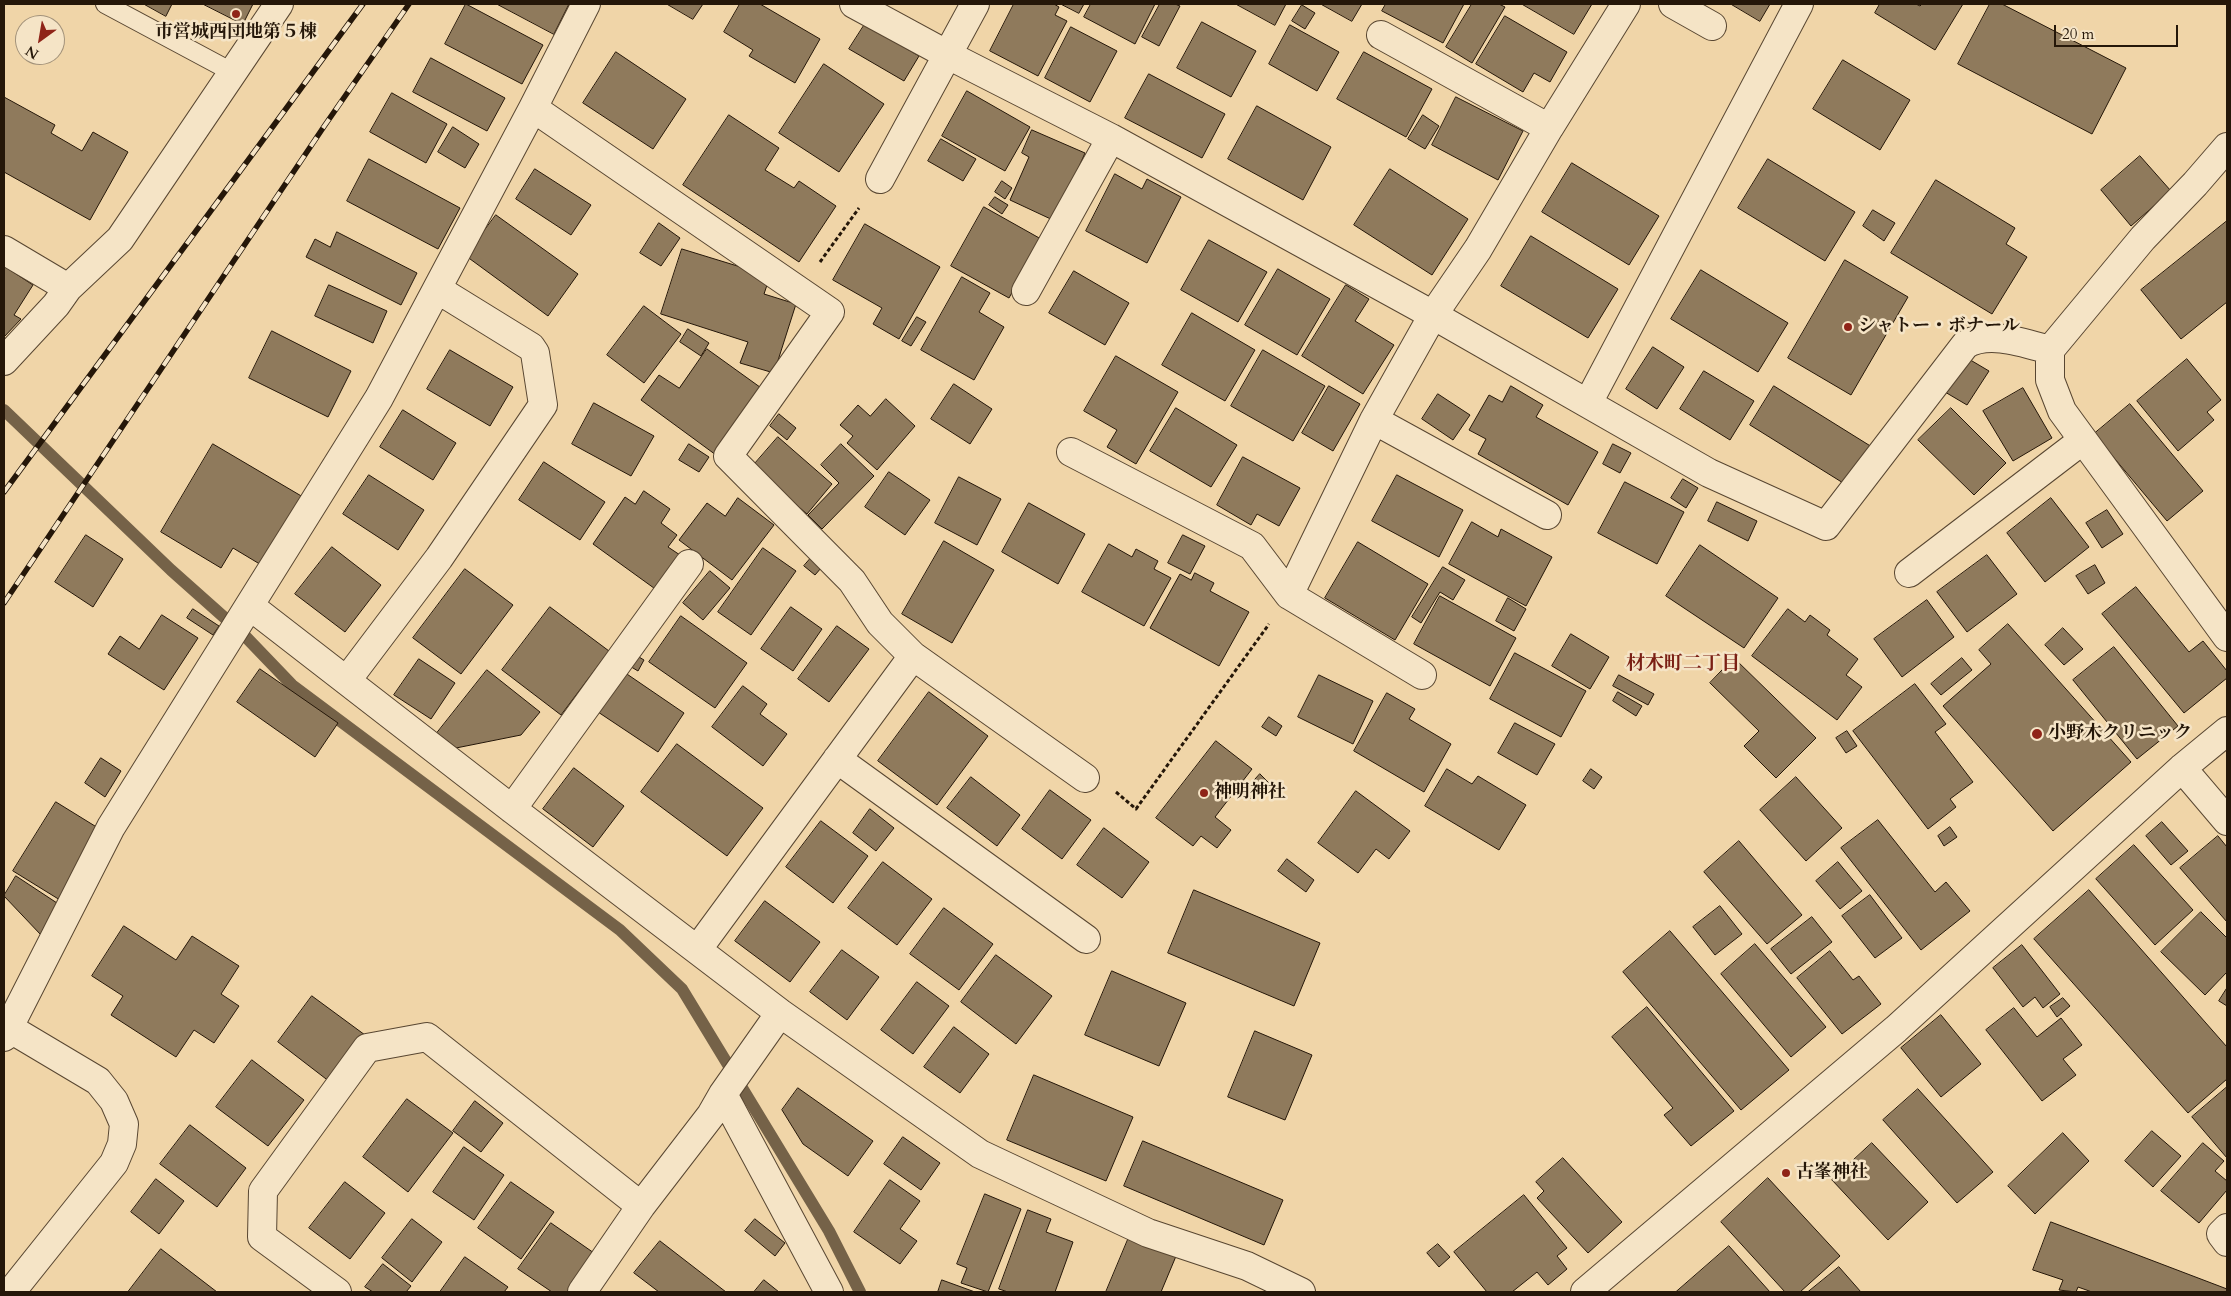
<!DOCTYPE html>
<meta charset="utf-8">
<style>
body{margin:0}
#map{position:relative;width:2231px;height:1296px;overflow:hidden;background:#f0d5a8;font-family:Cardo,serif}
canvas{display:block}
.frame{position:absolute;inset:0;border:5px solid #251709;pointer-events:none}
.north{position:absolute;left:15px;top:15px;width:50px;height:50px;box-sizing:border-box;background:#f5e4c6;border:1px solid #a2927a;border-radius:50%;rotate:212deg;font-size:14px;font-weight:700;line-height:20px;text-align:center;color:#251709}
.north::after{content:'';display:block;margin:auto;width:18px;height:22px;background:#8f2418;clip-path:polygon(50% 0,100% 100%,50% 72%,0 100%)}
.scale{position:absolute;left:2054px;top:25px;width:124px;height:22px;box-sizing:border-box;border:2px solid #251709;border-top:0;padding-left:6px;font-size:15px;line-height:18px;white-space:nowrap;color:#251709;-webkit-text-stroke:4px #f5e4c6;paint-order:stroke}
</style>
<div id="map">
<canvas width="2231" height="1296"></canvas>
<div class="frame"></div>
<div class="north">N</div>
<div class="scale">20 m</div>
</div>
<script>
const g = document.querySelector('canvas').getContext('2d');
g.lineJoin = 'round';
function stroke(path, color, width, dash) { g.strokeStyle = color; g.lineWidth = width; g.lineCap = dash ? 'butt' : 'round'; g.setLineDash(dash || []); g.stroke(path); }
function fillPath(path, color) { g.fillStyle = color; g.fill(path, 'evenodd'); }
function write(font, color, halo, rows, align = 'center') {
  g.font = font + ' Cardo,"Noto Serif JP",serif'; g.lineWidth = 5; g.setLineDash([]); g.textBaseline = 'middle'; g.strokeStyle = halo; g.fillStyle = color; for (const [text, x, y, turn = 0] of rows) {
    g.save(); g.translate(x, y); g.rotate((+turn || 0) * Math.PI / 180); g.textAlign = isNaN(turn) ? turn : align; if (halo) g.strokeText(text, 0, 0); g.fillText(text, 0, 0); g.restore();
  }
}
const stream = new Path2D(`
 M4 410 171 570 244 635 292 685 620 930 682 989 829 1231 860 1292`);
const building = new Path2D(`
 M144 4H172L166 16Z
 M203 4H253L243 24Z
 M466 4 543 45 522 84 445 44Z
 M497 4H569L554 34Z
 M667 4H703L693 19Z
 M740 4H760L820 39 795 83 749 56 753 50 724 32Z
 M1014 4H1054L1059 7 1055 15 1067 21 1038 76 990 51Z
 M1061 4H1084L1079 13Z
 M1091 4H1155L1135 44 1084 17Z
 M1160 4H1175L1180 6 1159 46 1142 37Z
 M1236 4H1286L1275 25Z
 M1321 4H1362L1352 21Z
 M1386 4H1464L1443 43 1382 11Z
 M1472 4H1499L1505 7 1472 63 1446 47Z
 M1522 4H1592L1574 34Z
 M1731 4H1770L1760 21Z
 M1880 4H1916L1920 6 1922 4H1963L1935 50 1875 13Z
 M1990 4H2002L2126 68 2092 134 1958 64Z
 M1302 5 1315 13 1305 29 1292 21Z
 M1505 16 1567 52 1550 82 1534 73 1523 92 1476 64Z
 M1202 22 1256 51 1231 97 1177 68Z
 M865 24 919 56 904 81 849 49Z
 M1290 25 1339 52 1317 91 1269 64Z
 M1071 27 1117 51 1090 102 1045 78Z
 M616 52 686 99 653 149 583 103Z
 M1364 52 1432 89 1406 137 1337 99Z
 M431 58 505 98 487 131 413 92Z
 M1843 60 1910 100 1880 150 1813 109Z
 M824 64 884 104 839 172 779 133Z
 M1149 74 1225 114 1202 158 1125 118Z
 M967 91 1030 127 1005 171 942 136Z
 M392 93 447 124 426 163 370 132Z
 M4 97 55 125 51 133 82 151 93 132 128 152 90 220 4 172Z
 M1456 97 1523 131 1498 180 1432 145Z
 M1257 106 1331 147 1303 200 1228 159Z
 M729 115 779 148 765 170 794 188 799 181 836 206 799 262 683 185Z
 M1423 115 1439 126 1425 149 1408 139Z
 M453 127 479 144 465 168 438 152Z
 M1032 130 1085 153 1055 221 1010 200 1029 157 1022 153Z
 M941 139 976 159 963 181 928 161Z
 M2140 156 2171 191 2131 226 2101 190Z
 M369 159 460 208 438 249 347 201Z
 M1768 159 1855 212 1825 261 1738 208Z
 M1572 163 1659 216 1629 265 1542 212Z
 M535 169 591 205 571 235 516 199Z
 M1390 169 1468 219 1432 275 1354 225Z
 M1115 174 1142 189 1147 179 1181 197 1147 263 1086 231Z
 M1936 180 2015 228 2006 244 2027 257 1992 314 1891 253Z
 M1002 181 1012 188 1005 199 995 192Z
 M995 197 1008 205 1002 214 989 205Z
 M984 207 1041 239 1009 298 951 266Z
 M1873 210 1895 223 1884 241 1863 226Z
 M496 215 578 274 548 316 466 256Z
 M2227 221V302L2181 339 2141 290Z
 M659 223 680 238 661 266 640 253Z
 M865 224 940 267 899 339 873 324 882 308 833 280Z
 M337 232 417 273 401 305 306 257 315 239 330 247Z
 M1531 236 1618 289 1588 338 1501 286Z
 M1209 240 1267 272 1238 322 1181 290Z
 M682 249 770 276 764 294 796 304 774 373 740 363 748 342 661 314Z
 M1845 260 1908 297 1851 395 1788 358Z
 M4 266 33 285 14 315 21 319 4 337Z
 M1278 269 1330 299 1297 355 1245 325Z
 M1701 270 1788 323 1758 372 1671 319Z
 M1074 271 1129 303 1105 345 1049 313Z
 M962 277 990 293 979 312 1004 327 974 380 921 350Z
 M329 285 387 311 373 343 315 316Z
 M1346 285 1369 299 1355 321 1394 345 1363 394 1302 356Z
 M644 306 681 334 644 383 607 355Z
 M1192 313 1255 350 1225 401 1162 365Z
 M917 317 926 322 911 346 902 341Z
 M688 329 709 343 701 356 680 342Z
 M272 331 351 371 328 417 249 378Z
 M1653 347 1684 367 1657 409 1626 389Z
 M707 349 764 390 716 455 641 400 659 375 679 388Z
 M450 350 513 387 490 426 427 389Z
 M1263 350 1325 386 1293 441 1231 406Z
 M1116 356 1178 392 1136 464 1107 447 1117 430 1084 411Z
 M1967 358 1989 371 1967 405 1945 392Z
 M2187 359 2221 400 2207 412 2214 420 2178 451 2137 401Z
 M1704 371 1754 401 1730 440 1680 409Z
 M954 384 992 409 970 444 931 419Z
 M1329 386 1360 404 1333 451 1302 433Z
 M1511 386 1543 405 1536 417 1598 452 1568 505 1478 454 1486 439 1469 430 1489 395 1502 402Z
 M1774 386 1872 447 1848 486 1750 425Z
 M2023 388 2052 438 2013 461 1983 411Z
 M1438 394 1470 415 1453 440 1422 419Z
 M886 399 915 426 877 470 847 443 853 436 840 425 858 405 870 416Z
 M594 403 654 436 631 476 572 444Z
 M2130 404 2203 491 2167 521 2094 434Z
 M1176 408 1237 445 1211 487 1150 451Z
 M1951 408 2006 463 1974 495 1918 440Z
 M403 410 456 443 433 480 380 447Z
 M779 414 796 428 787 440 770 426Z
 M778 437 832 484 807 514 752 467Z
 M213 444 303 497 263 566 233 548 221 568 161 532Z
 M689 444 709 457 699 472 679 460Z
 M841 444 874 476 822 529 808 515 839 483 821 465Z
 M1613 444 1631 453 1620 473 1603 464Z
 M1243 457 1300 488 1279 526 1257 514 1251 525 1217 505Z
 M544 462 605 502 580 540 519 500Z
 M889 472 930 500 905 535 865 507Z
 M369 475 424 510 398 550 343 514Z
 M1397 475 1463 510 1439 557 1372 521Z
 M959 477 1001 499 977 545 935 523Z
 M1683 479 1698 488 1686 508 1671 498Z
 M1625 482 1684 512 1657 564 1598 533Z
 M644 491 670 509 661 523 677 535 668 547 683 557 658 591 593 544 625 497 635 504Z
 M738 498 774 525 732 580 679 540 707 503 725 516Z
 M2051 498 2089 547 2045 582 2007 533Z
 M1717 502 1757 521 1748 541 1708 521Z
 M1029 503 1085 534 1058 584 1002 552Z
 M2107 510 2123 534 2102 548 2086 523Z
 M1472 522 1498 537 1501 529 1552 557 1526 606 1449 564Z
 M86 535 123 559 93 607 55 582Z
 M1183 535 1205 546 1190 574 1168 563Z
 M944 541 994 570 952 643 902 614Z
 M1358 542 1428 584 1395 640 1325 598Z
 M1109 544 1132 557 1136 549 1158 561 1154 569 1171 578 1144 626 1082 592Z
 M1700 545 1778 598 1744 648 1666 596Z
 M332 547 381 585 345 632 295 594Z
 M763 548 796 571 751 635 718 612Z
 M817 551 828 560 815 575 804 566Z
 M1987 555 2017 594 1967 632 1937 592Z
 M2095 565 2105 583 2088 594 2076 576Z
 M1443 567 1465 580 1453 600 1440 592 1421 623 1412 617Z
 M465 569 513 605 461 674 413 638Z
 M710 571 730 588 703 620 683 603Z
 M1195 573 1214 583 1210 591 1249 612 1219 666 1150 628 1180 574 1191 580Z
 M2136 587 2189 652 2203 641 2227 671V678L2184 713 2102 614Z
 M1440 596 1516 638 1490 686 1414 644Z
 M1508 598 1526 609 1514 631 1496 621Z
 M1927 600 1954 637 1902 677 1874 639Z
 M550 607 609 651 561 715 502 670Z
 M791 607 822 629 793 671 761 649Z
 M193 609 219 626 213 635 187 618Z
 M1788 609 1805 622 1810 615 1830 630 1827 635 1858 659 1846 675 1862 687 1837 720 1752 656Z
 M162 615 198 638 164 690 108 654 120 636 139 649Z
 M681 616 747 663 715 708 649 662Z
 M2008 624 2131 762 2053 831 1943 706 1991 664 1979 650Z
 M837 626 869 649 829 702 798 679Z
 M2063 628 2083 649 2064 665 2045 645Z
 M1571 634 1609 657 1590 689 1552 666Z
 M2114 647 2178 726 2137 759 2073 680Z
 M629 651 644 660 638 671 623 662Z
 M1515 653 1586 691 1561 737 1490 699Z
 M1734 658 1816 738 1776 778 1744 746 1759 731 1710 683Z
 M1962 658 1972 670 1941 695 1931 684Z
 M419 659 455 683 431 719 394 695Z
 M260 669 338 723 315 757 237 702Z
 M487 670 540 712 521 735 456 748 437 733Z
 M621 670 684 713 658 752 595 710Z
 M1319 675 1373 701 1353 744 1298 717Z
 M1619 675 1654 694 1648 705 1613 686Z
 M1915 684 1946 724 1935 732 1973 782 1950 799 1956 807 1928 829 1853 731Z
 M743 686 767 704 760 714 787 734 763 766 712 727Z
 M929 692 988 736 937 805 878 761Z
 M1618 692 1642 706 1636 716 1613 701Z
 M1387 693 1415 709 1409 719 1451 744 1424 792 1354 751Z
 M1269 717 1282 726 1276 736 1262 727Z
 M1515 723 1555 744 1537 775 1498 753Z
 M1847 731 1857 746 1846 753 1836 738Z
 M1216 741 1252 769 1215 817 1231 830 1217 848 1201 836 1193 846 1156 818Z
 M677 744 763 808 727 856 641 792Z
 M101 758 121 771 105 797 85 783Z
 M574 768 624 806 593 847 543 809Z
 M1447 769 1472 784 1478 776 1526 805 1499 850 1425 806Z
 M1591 769 1602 777 1594 789 1583 781Z
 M1260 774 1270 784 1253 801 1244 792Z
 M971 777 1020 815 997 846 947 808Z
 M1796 777 1842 828 1806 861 1760 810Z
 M1050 790 1091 820 1062 859 1022 829Z
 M1356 791 1410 831 1389 859 1376 849 1358 873 1318 843Z
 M56 802 103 831 60 900 13 871Z
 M870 809 894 828 876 851 853 833Z
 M1878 820 1935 892 1946 882 1970 911 1921 950 1841 848Z
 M821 821 868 856 833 903 786 867Z
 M2162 822 2188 851 2171 865 2146 836Z
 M1950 827 1957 837 1944 846 1938 836Z
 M1104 828 1149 862 1122 898 1077 865Z
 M2218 836 2227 847V922L2180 868Z
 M1739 841 1802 915 1767 944 1704 872Z
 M2134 845 2193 910 2155 945 2096 879Z
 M1287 859 1314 880 1306 892 1278 871Z
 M883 862 932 899 897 945 848 908Z
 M1838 862 1862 891 1840 909 1816 881Z
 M16 876 60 905 41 935 4 896Z
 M1194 890 1320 943 1294 1006 1168 953Z
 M2089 890 2227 1047V1079L2188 1113 2034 939Z
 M1870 895 1902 938 1875 958 1842 916Z
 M765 901 820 942 790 982 735 941Z
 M1720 906 1742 934 1715 955 1693 927Z
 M944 908 993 944 959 990 910 954Z
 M2201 912 2227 938V972L2205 995 2161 952Z
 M1812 917 1832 942 1791 974 1771 949Z
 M124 926 176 960 192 936 239 966 221 994 239 1006 214 1043 194 1030 176 1057 111 1015 123 996 92 976Z
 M1670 931 1789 1070 1741 1110 1623 972Z
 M1755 944 1826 1027 1791 1057 1721 974Z
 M2022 945 2060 994 2043 1008 2035 997 2023 1007 1993 968Z
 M842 950 879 977 847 1020 810 992Z
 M1830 951 1853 980 1859 976 1881 1004 1842 1034 1797 978Z
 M996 955 1052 996 1016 1044 961 1002Z
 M1112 971 1186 1003 1159 1066 1085 1035Z
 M917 982 949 1006 913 1054 881 1030Z
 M2227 988V1006L2219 1001Z
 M312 996 365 1035 330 1082 278 1042Z
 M2063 998 2070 1006 2057 1017 2050 1007Z
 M1647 1007 1734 1111 1691 1146 1664 1115 1673 1108 1612 1037Z
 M2014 1008 2037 1037 2061 1018 2082 1045 2063 1059 2076 1075 2042 1101 1986 1030Z
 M1941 1015 1981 1064 1941 1097 1901 1048Z
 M954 1027 989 1054 960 1093 924 1067Z
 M1255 1031 1312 1055 1285 1120 1228 1097Z
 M252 1060 304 1100 268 1146 216 1107Z
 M1034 1075 1133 1117 1106 1181 1007 1140Z
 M2227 1087V1158L2192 1117Z
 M798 1088 873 1141 848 1176 803 1144 782 1110Z
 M1918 1089 1993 1172 1957 1203 1883 1120Z
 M407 1099 453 1133 408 1192 363 1157Z
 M475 1101 503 1123 481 1152 453 1131Z
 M190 1125 246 1168 217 1207 160 1164Z
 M2152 1131 2181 1156 2153 1187 2125 1161Z
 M2063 1133 2089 1161 2035 1214 2008 1186Z
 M903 1137 940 1163 921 1190 884 1164Z
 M1143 1141 1283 1200 1264 1245 1124 1186Z
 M1872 1143 1928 1202 1888 1240 1832 1180Z
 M2203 1143 2224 1161 2215 1171 2227 1181V1190L2199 1223 2161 1191Z
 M464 1147 504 1175 474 1220 433 1192Z
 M1563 1158 1622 1222 1588 1253 1537 1198 1544 1191 1536 1182Z
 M1768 1178 1840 1256 1800 1292H1785L1721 1222Z
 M156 1179 184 1201 159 1234 131 1212Z
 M890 1180 920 1201 900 1229 917 1241 900 1264 854 1232Z
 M345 1182 385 1213 350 1259 309 1228Z
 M511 1182 554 1212 521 1259 478 1228Z
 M985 1194 1021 1209 988 1292 961 1283 967 1268 957 1264Z
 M1524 1195 1567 1248 1557 1256 1567 1269 1548 1285 1537 1272 1512 1292H1487L1454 1252Z
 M1028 1210 1051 1219 1046 1232 1073 1242 1055 1292H1008L999 1289Z
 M412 1219 442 1242 412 1282 382 1258Z
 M755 1219 785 1243 775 1256 745 1231Z
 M2051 1222 2227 1289V1292H2092L2078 1287 2076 1292 2059 1290 2063 1280 2033 1270Z
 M551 1223 594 1253 567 1292H552L518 1269Z
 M1132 1230 1179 1249 1161 1292H1106Z
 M660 1241 726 1292H659L634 1273Z
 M1438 1244 1450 1257 1439 1267 1427 1253Z
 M1729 1246 1770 1292H1676Z
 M161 1249 217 1292H128Z
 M465 1257 508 1287 504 1292H440Z
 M383 1264 411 1286 406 1292H373L365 1287Z
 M1839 1267 1861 1292H1808Z
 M764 1280 779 1292H754Z
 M942 1280 975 1292H938Z`);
const path = new Path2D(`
 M820 262 859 208
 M1116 792 1136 809 1269 624`);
const service = new Path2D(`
 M105 4 232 72`);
const minor = new Path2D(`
 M854 4 948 55 1111 138 1433 315 1709 473 1826 526 1965 345C1988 330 2024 343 2050 350
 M1673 4 1712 26
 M1381 35 1549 128
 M533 108 830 312 728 456 852 581 880 623 913 656 1085 778
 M2227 147 2195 184 2143 238 2050 350V380L2062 411 2227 637
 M880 179 975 4
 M4 250 68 288
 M1026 291 1111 138
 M4 361 56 305 68 288 120 239 279 4
 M1588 403 1799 4
 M1374 420 1547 515
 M1071 452 1252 546 1289 595 1374 420 1433 315 1478 249 1549 128 1626 4
 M1909 573 2083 440
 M1289 595 1422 675
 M250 606 512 809 780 1013 980 1154 1148 1233 1247 1266 1301 1292
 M347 680 439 558 543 405 535 353 531 347 437 289
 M837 759 1086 939
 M2182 768 2227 821
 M512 809 689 564
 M697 950 913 656
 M9 1028 98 1081 114 1101 124 1124 122 1144 114 1163 11 1292
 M4 1037 111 827 379 398 533 108 586 4
 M723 1094 829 1292
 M2227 1228 2221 1234 2227 1242
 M337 1292 262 1237 263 1191 367 1048 427 1037 641 1206
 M582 1292 641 1206 711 1115 723 1094 780 1013
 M1585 1292 1896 1029 2182 768 2227 731`);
const rail = new Path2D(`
 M4 492 363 4
 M4 603 325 125 409 4`);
const markers = [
 [236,14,5,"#8f2418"],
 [1848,327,5,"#8f2418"],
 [2037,734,6,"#8f2418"],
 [1204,793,5,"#8f2418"],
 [1786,1173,5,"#8f2418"]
];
const poiNames = [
 ["市営城西団地第５棟",236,33,"center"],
 ["シャトー・ボナール",1858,327],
 ["小野木クリニック",2048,734],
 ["神明神社",1214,793],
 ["古峯神社",1796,1173]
];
const neighbourhoodNames = [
 ["材木町二丁目",1683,665]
];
stroke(stream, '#756248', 12);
fillPath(building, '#8f7a5c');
stroke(building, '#251709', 1);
stroke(service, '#584631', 20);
stroke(minor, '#584631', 30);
stroke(path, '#251709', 3, [4, 2.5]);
stroke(service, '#f5e4c6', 18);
stroke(minor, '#f5e4c6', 28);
stroke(rail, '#251709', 5.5);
stroke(rail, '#f5e4c6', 4, [11]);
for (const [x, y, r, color] of markers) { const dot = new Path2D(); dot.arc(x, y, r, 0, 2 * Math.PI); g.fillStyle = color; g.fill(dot); stroke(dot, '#f5e4c6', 2); }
write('bold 18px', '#251709', '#f5e4c6', poiNames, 'left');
write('bold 19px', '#7a1f14', '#f5e4c6', neighbourhoodNames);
</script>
